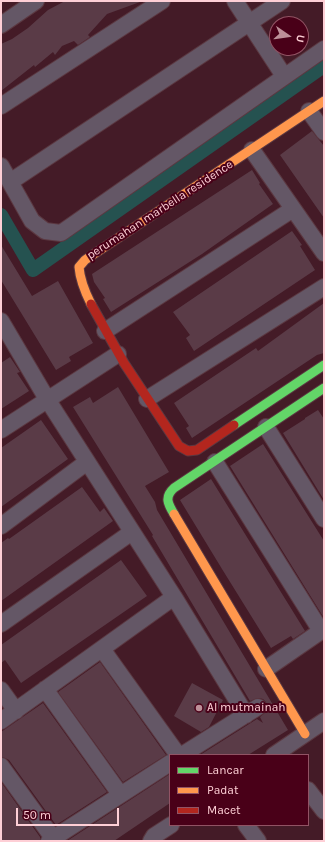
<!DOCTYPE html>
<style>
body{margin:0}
#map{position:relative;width:325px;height:842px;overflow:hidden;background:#441b27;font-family:Karla,sans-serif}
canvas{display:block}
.frame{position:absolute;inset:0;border:2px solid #fecfd6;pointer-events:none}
.legend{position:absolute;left:169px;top:754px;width:140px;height:72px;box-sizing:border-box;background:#490018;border:1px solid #915364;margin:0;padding:5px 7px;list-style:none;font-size:12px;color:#fecfd6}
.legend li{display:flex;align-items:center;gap:8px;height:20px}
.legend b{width:20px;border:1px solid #915364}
.north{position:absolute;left:269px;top:16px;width:40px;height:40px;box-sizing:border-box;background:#490018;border:1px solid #915364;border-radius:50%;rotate:103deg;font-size:11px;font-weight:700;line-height:16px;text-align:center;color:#fecfd6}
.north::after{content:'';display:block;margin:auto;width:14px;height:18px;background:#bd9099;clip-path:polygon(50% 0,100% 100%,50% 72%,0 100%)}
.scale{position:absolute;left:16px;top:808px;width:103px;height:18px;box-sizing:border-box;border:2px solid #fecfd6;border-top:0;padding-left:5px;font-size:12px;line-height:14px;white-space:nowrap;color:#fecfd6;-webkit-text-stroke:3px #490018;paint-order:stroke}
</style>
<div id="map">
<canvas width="325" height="842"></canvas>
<div class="frame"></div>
<ul class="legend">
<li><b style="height:5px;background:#63d668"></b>Lancar</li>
<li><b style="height:5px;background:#ff974d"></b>Padat</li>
<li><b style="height:5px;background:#b3261e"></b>Macet</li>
</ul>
<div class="north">U</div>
<div class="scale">50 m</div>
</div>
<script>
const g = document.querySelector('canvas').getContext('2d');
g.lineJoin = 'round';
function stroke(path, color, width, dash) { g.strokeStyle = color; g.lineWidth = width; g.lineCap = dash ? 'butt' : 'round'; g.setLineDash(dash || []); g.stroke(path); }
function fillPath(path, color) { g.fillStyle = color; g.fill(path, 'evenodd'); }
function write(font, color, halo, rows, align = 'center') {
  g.font = font + ' Karla,sans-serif'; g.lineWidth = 4; g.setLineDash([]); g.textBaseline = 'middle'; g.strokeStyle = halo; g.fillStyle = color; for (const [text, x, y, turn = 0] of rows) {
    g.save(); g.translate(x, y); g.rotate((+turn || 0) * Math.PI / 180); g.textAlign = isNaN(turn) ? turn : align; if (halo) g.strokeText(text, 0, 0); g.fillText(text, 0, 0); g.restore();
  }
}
const canal = new Path2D(`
 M1 215 33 270 324 66`);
const building = new Path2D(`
 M65 1H140V2L107 14 88 35 90 37 78 45 74 41 62 46 55 55 53 52 35 67 34 65 1 91V44L12 39 28 28 48 10Z
 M312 131 324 146V218L280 155Z
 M252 170 260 183 259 184 273 204 202 254 111 312 103 299 105 298 94 282 92 274Z
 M292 231 302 245 300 246 315 270 194 351 186 338 190 335 173 312Z
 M1 245 32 296 58 281 93 343 69 357 71 361 56 370 1 280Z
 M324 303V353L317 355 192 438 186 428 189 426 174 403 256 348 258 351Z
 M10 357 20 372 17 373 29 391 1 409V363Z
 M118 387 169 472 145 486 155 502 157 510 288 730 248 755H200L257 719 263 723 260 717 267 711V707L266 702 263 699 258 698 250 701 152 536 153 535 73 407 90 397 93 403Z
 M318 410 324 419V500L283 433 305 419V418Z
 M41 420 68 459 1 507V448Z
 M263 444 324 541V618L230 466Z
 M211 479 305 631 293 639 291 636 271 648 222 569 180 500Z
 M82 487 100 512 104 508 113 521 1 601V543L8 538 9 539Z
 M121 560 147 596 21 683 5 660 1 663V645Z
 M100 662 166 755 123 782 58 692Z
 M192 683 223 700 209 727 201 732 174 716Z
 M43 703 107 792 56 825 9 760 5 758 1 757V732Z
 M170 774V803L114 841H67Z
 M1 782 40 837V841H1Z`);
const street = new Path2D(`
 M235 1 284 76
 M1 25 36 1
 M1 106 162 1
 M309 111 324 132
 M252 150 324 253
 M1 166 32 221 45 231 61 233 324 49
 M10 182 282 1
 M1 321 47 399 174 597 246 715
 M105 331 293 209
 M147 399 324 287
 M266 427 324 519
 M1 430 118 354
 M215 462 321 631
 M1 526 87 462
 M1 624 132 532
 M102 649 178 755
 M266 669 324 629
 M45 689 120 794
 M1 690 16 711
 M1 721 174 597
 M182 755 258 707
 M274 755 324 721
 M1 766 53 838
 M308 790 324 811
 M246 825 258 841
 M49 841 170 763
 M151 841 154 836 171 825`);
const fast = new Path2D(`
 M234 425 324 365
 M174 514C168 504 164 497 174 488L324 388`);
const slow = new Path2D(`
 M91 304C85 292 80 280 79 267L85 260 324 101
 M174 514 305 734`);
const jam = new Path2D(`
 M91 304 124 363 179 446 188 451 197 450 234 425`);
const markers = [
 [199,708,4,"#bd9099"]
];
const streetNames = [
 ["perumahan marbella residence",160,210,-33]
];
const poiNames = [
 ["Al mutmainah",207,708]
];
stroke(canal, '#255250', 14);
fillPath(building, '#5a3b47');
stroke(street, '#5b3841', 18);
stroke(fast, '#5b3841', 11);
stroke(slow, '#5b3841', 11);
stroke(jam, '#5b3841', 11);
stroke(street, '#645766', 16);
stroke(fast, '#63d668', 9);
stroke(slow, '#ff974d', 9);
stroke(jam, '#b3261e', 9);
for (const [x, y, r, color] of markers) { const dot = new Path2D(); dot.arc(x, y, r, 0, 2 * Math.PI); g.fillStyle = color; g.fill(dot); stroke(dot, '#490018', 1.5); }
write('12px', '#fecfd6', '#490018', streetNames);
write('12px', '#fecfd6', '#490018', poiNames, 'left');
</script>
